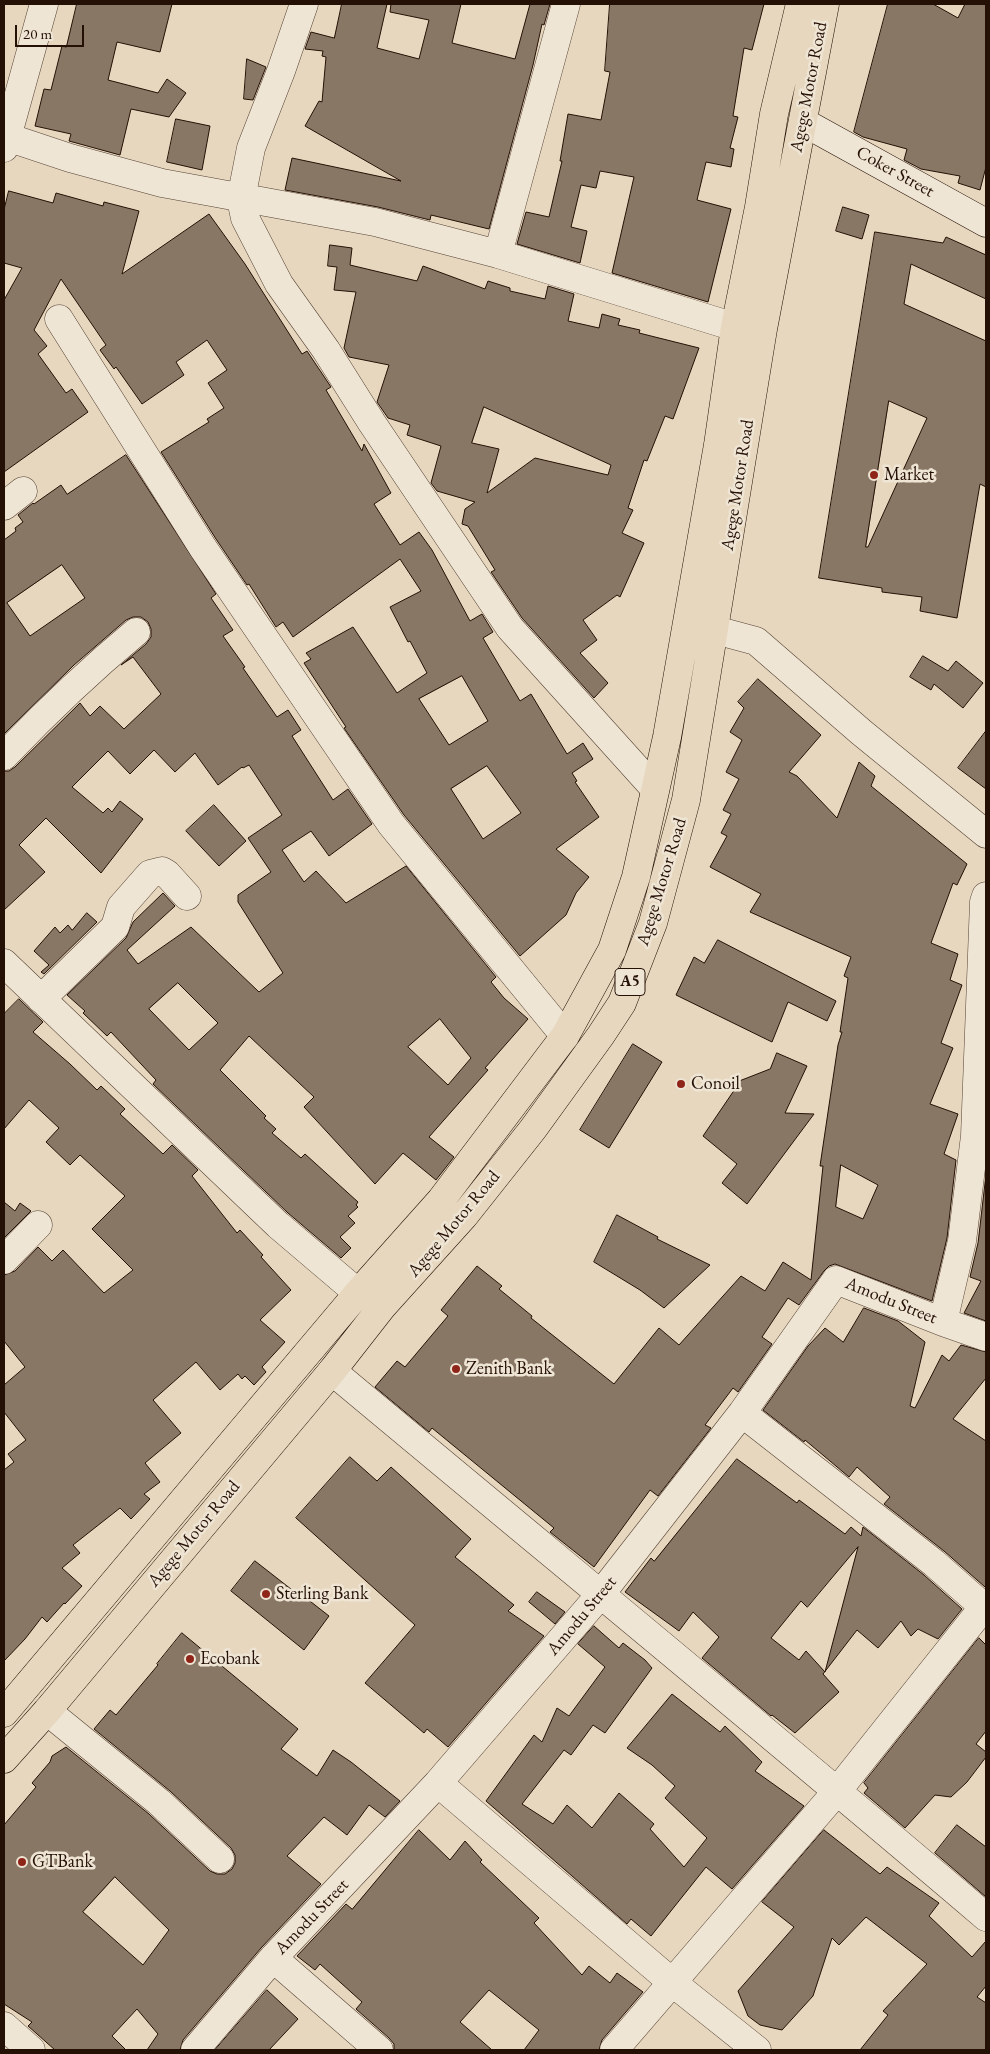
<!DOCTYPE html>
<style>
body{margin:0}
#map{position:relative;width:990px;height:2054px;overflow:hidden;background:#e6d7be;font-family:"EB Garamond",serif}
canvas{display:block}
.frame{position:absolute;inset:0;border:5px solid #251005;pointer-events:none}
.scale{position:absolute;left:15px;top:25px;width:69px;height:22px;box-sizing:border-box;border:2px solid #251005;border-top:0;padding-left:6px;font-size:15px;line-height:18px;white-space:nowrap;color:#251005;-webkit-text-stroke:4px #efe5d5;paint-order:stroke}
</style>
<div id="map">
<canvas width="990" height="2054"></canvas>
<div class="frame"></div>
<div class="scale">20 m</div>
</div>
<script>
const g = document.querySelector('canvas').getContext('2d');
g.lineJoin = 'round';
function fillPath(path, color) { g.fillStyle = color; g.fill(path, 'evenodd'); }
function stroke(path, color, width, dash) { g.strokeStyle = color; g.lineWidth = width; g.lineCap = dash ? 'butt' : 'round'; g.setLineDash(dash || []); g.stroke(path); }
function write(font, color, halo, rows, align = 'center') {
  g.font = font + ' "EB Garamond",serif'; g.lineWidth = 5; g.setLineDash([]); g.textBaseline = 'middle'; g.strokeStyle = halo; g.fillStyle = color; for (const [text, x, y, turn = 0] of rows) {
    g.save(); g.translate(x, y); g.rotate((+turn || 0) * Math.PI / 180); g.textAlign = isNaN(turn) ? turn : align; if (halo) g.strokeText(text, 0, 0); g.fillText(text, 0, 0); g.restore();
  }
}
const building = new Path2D(`
 M77 4H172L160 52 117 42 108 80 158 93 167 79 186 93 169 117 131 109 120 155 69 141 71 134 35 126 44 89 51 90 62 46 66 47Z
 M342 4H387L377 48 419 59 429 20 390 12 391 4H461L452 43 515 59 530 4H550L544 25 542 24 533 65 489 229 431 215 430 220 378 207 285 190 292 158 401 181 305 126 319 101 322 102 326 57 322 56 323 51 305 49 311 32 334 38Z
 M610 4H764L752 50 744 48 733 116 738 117 730 148 734 149 731 167 706 162 697 200 731 209 708 302 612 273 634 177 600 171 596 188 581 185 571 227 587 231 580 263 517 244 526 212 549 217 562 161H560L568 114 601 120 610 72 605 71Z
 M888 4H933L958 18 965 4H986V167L980 190 958 183 960 176 921 169 904 160 907 149 863 137 854 132Z
 M247 59 266 67 253 100 244 99Z
 M176 119 210 126 202 170 167 162Z
 M9 191 53 203 56 193 103 206 104 202 139 211 122 274 209 214 245 264 302 354 307 351 331 387 326 390 362 451 364 444 391 493 374 504 400 545 419 532 432 550 470 621 482 614 493 632 483 638 520 701 531 694 567 754 583 743 593 759 572 773 577 781 575 782 599 817 556 849 589 877 576 893 566 915 520 956 404 815 344 728 346 727 304 663 311 659 306 653 353 627 397 693 427 673 410 641 408 642 390 607 421 591 400 559 293 637 283 622 276 627 249 584 247 585 216 539 161 452 209 422 207 419 224 408 208 383 227 370 207 340 176 362 184 375 142 404 116 367 114 369 100 350 106 345 61 279 34 330 47 346 38 354 66 393 72 389 88 412 4 472V300L22 268 4 263V210ZM462 676 488 721 449 745 419 699ZM487 766 521 813 483 839 451 789Z
 M843 207 869 215 862 239 836 231Z
 M875 232 943 243 946 237 986 255V299L911 264 904 304 986 341V487L980 484 957 618 920 611 922 597 882 592V588L819 578ZM889 401 927 418 868 547H866Z
 M330 245 352 248 350 265 417 281 423 266 485 289 488 281 510 288V291L545 299 548 286 574 294 568 321 599 328 602 314 620 319 618 325 640 330 639 333 699 348 673 419 665 416 647 461 644 460 628 508 633 510 622 533 644 543 620 597 617 595 583 620 597 640 580 653 608 683 594 698 522 618 491 572 495 570 468 526 462 524 465 509 475 502 437 491 431 483 441 446 407 435 410 425 388 418 377 402 389 365 349 357 344 348 356 292 334 290 337 267 328 266ZM484 407 611 465 608 475 535 458 487 493 499 449 472 443Z
 M126 455 216 594 211 598 233 630 223 636 245 667 243 668 277 717 288 710 301 730 292 736 333 800 348 789 372 824 329 856 311 831 282 850 304 882 316 871 346 903 406 866 496 977 491 982 504 998 528 1019 485 1068 488 1070 429 1137 454 1157 436 1180 403 1153 375 1184 304 1107 314 1097 249 1036 220 1070 266 1116 264 1118 276 1129 272 1133 301 1158 305 1154 358 1202 356 1205 358 1207 348 1216 355 1223 340 1237 351 1248 341 1258 288 1213 153 1084 156 1080 111 1032 107 1036 83 1013 85 1011 67 995 126 938 133 922 163 893 175 906 127 950 138 964 191 927 259 992 283 973 238 902V895L271 872 248 838 282 815 249 765 243 768 242 767 218 785 195 753 175 772 154 750 130 774 108 751 72 787 103 813 108 808 112 812 120 801 143 819 101 873 46 818 19 845 45 872 4 910V771H9L15 767 80 703 90 716 100 706 124 729 161 694 133 657 121 665 146 644 151 637V629L148 622 141 617H133L126 620 74 665 4 734V540L16 531 15 528 23 522 18 515 33 503 34 504 61 485 67 494ZM62 565 85 598 30 636 7 603ZM178 983 218 1023 189 1050 149 1009ZM440 1019 471 1058 448 1085 408 1047Z
 M923 656 948 671 956 661 983 683 963 708 934 684 931 690 910 677Z
 M758 679 821 735 789 772 797 776 837 818 859 762 875 776 871 786 967 864 957 885 953 883 931 943 958 954 950 980 962 985 941 1043 953 1048 930 1104 958 1114 944 1154 956 1160 947 1238 932 1301 835 1264 829 1266 824 1271 799 1305 788 1298 762 1337 772 1344 738 1392 733 1388 705 1425 711 1428 658 1496 650 1490 594 1567 550 1532 554 1528 432 1428 429 1432 375 1387 397 1361 405 1367 448 1316 441 1310 477 1266 502 1286 499 1289 532 1316 531 1318 614 1384 659 1328 679 1345 741 1276 765 1291 783 1262 811 1280 823 1166H820L838 1045 842 1032H840L848 978 844 976 851 957 750 912 761 894 710 867 727 836 721 833 731 814 723 810 739 779 726 772 742 740 730 732 744 708 738 702ZM841 1165 878 1185 863 1219 836 1207Z
 M986 731V789L958 768Z
 M214 805 246 841 219 866 186 831Z
 M87 913 97 922 44 974 41 972 49 965 34 951 55 927 60 933 68 925 72 930Z
 M718 940 836 1001 827 1021 788 1002 772 1042 676 995 694 957 704 963Z
 M19 999 43 1022 33 1032 70 1064 97 1090 101 1086 125 1109 120 1114 163 1154 172 1145 198 1170 192 1176 237 1233 240 1230 263 1255 261 1257 291 1290 260 1320 285 1342 262 1367 266 1372 254 1385 245 1376 242 1379 238 1374 220 1390 196 1362 153 1400 181 1433 145 1463 160 1482 144 1494 150 1499 131 1519 120 1508 73 1545 80 1553 62 1568 82 1586 65 1604 64 1603 47 1622 42 1617 25 1639 4 1661V1470L14 1462 8 1454 26 1440 4 1412V1385L25 1367 4 1341V1275L15 1271 38 1247 52 1261 63 1250 104 1293 133 1270 92 1229 125 1196 80 1155 70 1165 46 1142 59 1128 29 1100 4 1129V1014Z
 M633 1044 662 1062 609 1148 580 1130Z
 M777 1053 807 1066 785 1113 814 1114 747 1204 722 1183 737 1164 703 1136 735 1089 729 1085 770 1069Z
 M986 1175V1321L964 1313 981 1281 970 1277 978 1243Z
 M4 1202 15 1211 20 1203 31 1211 4 1238Z
 M617 1215 658 1237 657 1239 710 1265 664 1308 640 1290 594 1262Z
 M864 1308 898 1321 925 1342 910 1406 915 1408 942 1355 949 1361 961 1345 986 1352V1378L953 1419 986 1441V1585L985 1587 944 1551 884 1504 890 1497 857 1467 849 1477 805 1440 804 1442 763 1410 808 1346 825 1328 843 1342Z
 M350 1457 377 1481 391 1467 471 1539 455 1557 514 1605 508 1611 544 1636 448 1747 427 1729 424 1733 365 1683 415 1625 296 1518Z
 M737 1459 797 1503 799 1500 845 1534 851 1527 861 1536 863 1527 924 1575 962 1609 938 1639 918 1629 911 1636 901 1621 878 1648 857 1630 823 1674 839 1692 795 1733 772 1715 771 1716 702 1658 719 1637 693 1612 679 1631 625 1592 651 1558 654 1561ZM858 1547 825 1672 806 1651 799 1660 771 1638 801 1601 807 1607Z
 M255 1561 305 1600 306 1598 329 1616 304 1650 231 1591Z
 M537 1592 565 1612 555 1624 529 1602Z
 M594 1626 619 1648 623 1643 645 1660 652 1668 605 1733 593 1725 571 1755 564 1750 522 1804 553 1824 567 1805 592 1828 619 1793 654 1824 650 1829 684 1867 707 1838 665 1798 675 1786 652 1765 627 1748 672 1694 720 1732 725 1726 762 1762 755 1771 804 1806 732 1889 706 1867 651 1936 631 1919 627 1924 486 1801 534 1735 542 1742 557 1708 569 1716 605 1667 578 1644Z
 M182 1633 298 1729 281 1749 317 1776 333 1750 351 1762 400 1801 385 1817 369 1805 347 1835 324 1817 287 1856 321 1884 261 1948 183 2040 180 2050H147L158 2034 137 2009 112 2036 126 2050H55L28 2026 32 2022 4 2004V1825L36 1787 32 1783 50 1762 52 1756 66 1747 149 1814 210 1871 217 1874H225L232 1869 235 1863V1855L231 1848 170 1791 94 1729 110 1710 116 1715 158 1665 157 1664ZM115 1877 169 1930 143 1965 83 1912Z
 M979 1638 986 1645V1731L976 1744 986 1752V1757L967 1782 951 1797 935 1795 905 1828 864 1793 868 1788 864 1783Z
 M957 1825 986 1847V1897L935 1853Z
 M419 1830 450 1860 465 1841 482 1860 480 1862 539 1918 534 1923 582 1975 589 1966 610 1983 617 1973 643 1992 602 2040 599 2050H524L539 2030 489 1990 460 2022 492 2050H394V2044L389 2038 356 2009 362 2002 320 1964 315 1970 297 1956 346 1904 352 1909Z
 M824 1830 880 1874 887 1867 939 1903 929 1916 972 1957 986 1941V1986L977 1997 986 2003V2050H860L888 2015 883 2011 927 1964 866 1917 839 1945 832 1938 813 1996 782 2030 760 2025 748 2016 738 1991 794 1927 762 1902Z
 M267 1990 298 2019 269 2050H215Z`);
const street = new Path2D(`
 M304 4 281 71 251 148 241 199 245 218 279 284 326 350 372 423 510 628 655 789
 M4 136 70 158 162 183 375 222 498 254 735 327
 M4 148 44 4
 M498 254 566 4
 M59 319 203 548 391 824 565 1036
 M4 506 23 491
 M715 630 756 641 861 732 986 834
 M4 756C46 712 89 671 136 632
 M4 963 278 1225 358 1293
 M41 999 115 927 121 907 150 874 162 871 167 874 187 896
 M4 1260 38 1225
 M943 1322 962 1241 975 1136 984 902 986 896
 M332 1371C550 1553 770 1733 986 1917
 M742 1413 934 1563 986 1609
 M47 1711 159 1802 220 1859
 M438 1783 673 1983 757 2050
 M273 1958 379 2050
 M4 2026 31 2050
 M195 2050 273 1958 438 1783 600 1595 742 1413 836 1280 943 1322 986 1337
 M614 2050 838 1790 986 1604`);
const secondary = new Path2D(`
 M803 122 986 223`);
const highway = new Path2D(`
 M4 1713 358 1293 441 1200 565 1036 612 950 636 877 667 737 718 445 735 327 759 207 774 114 800 4
 M4 1759 47 1711 332 1371 382 1307 464 1216 533 1129 601 1035 622 1003 653 923 686 800 763 329 825 4`);
const markers = [
 [874,475,5,"#8f2418"],
 [681,1084,5,"#8f2418"],
 [456,1369,5,"#8f2418"],
 [266,1594,5,"#8f2418"],
 [190,1659,5,"#8f2418"],
 [22,1862,5,"#8f2418"]
];
const shields = [
 [630,982,30]
];
const shieldNames = [
 ["A5",630,982]
];
const streetNames = [
 ["Agege Motor Road",809,87,-79],
 ["Coker Street",895,172,29],
 ["Agege Motor Road",738,485,-81],
 ["Agege Motor Road",662,882,-73],
 ["Agege Motor Road",454,1224,-50],
 ["Amodu Street",891,1301,22],
 ["Agege Motor Road",194,1534,-50],
 ["Amodu Street",582,1616,-50],
 ["Amodu Street",312,1917,-46]
];
const poiNames = [
 ["Market",884,475],
 ["Conoil",691,1084],
 ["Zenith Bank",466,1369],
 ["Sterling Bank",276,1594],
 ["Ecobank",200,1659],
 ["GTBank",32,1862]
];
fillPath(building, '#897765');
stroke(building, '#251005', 1);
stroke(street, '#554233', 29);
stroke(secondary, '#251005', 29);
stroke(highway, '#251005', 29);
stroke(street, '#efe5d5', 28);
stroke(secondary, '#efe5d5', 28);
stroke(highway, '#e6d7be', 28);
for (const [x, y, r, color] of markers) { const dot = new Path2D(); dot.arc(x, y, r, 0, 2 * Math.PI); g.fillStyle = color; g.fill(dot); stroke(dot, '#efe5d5', 2); }
for (const [x, y, w] of shields) { const box = new Path2D(); box.roundRect(x - w / 2, y - 13.5, w, 27, 4); g.fillStyle = '#efe5d5'; g.fill(box); stroke(box, '#251005', 1); }
write('bold 16px', '#251005', null, shieldNames);
write('18px', '#251005', '#efe5d5', streetNames);
write('18px', '#251005', '#efe5d5', poiNames, 'left');
</script>
